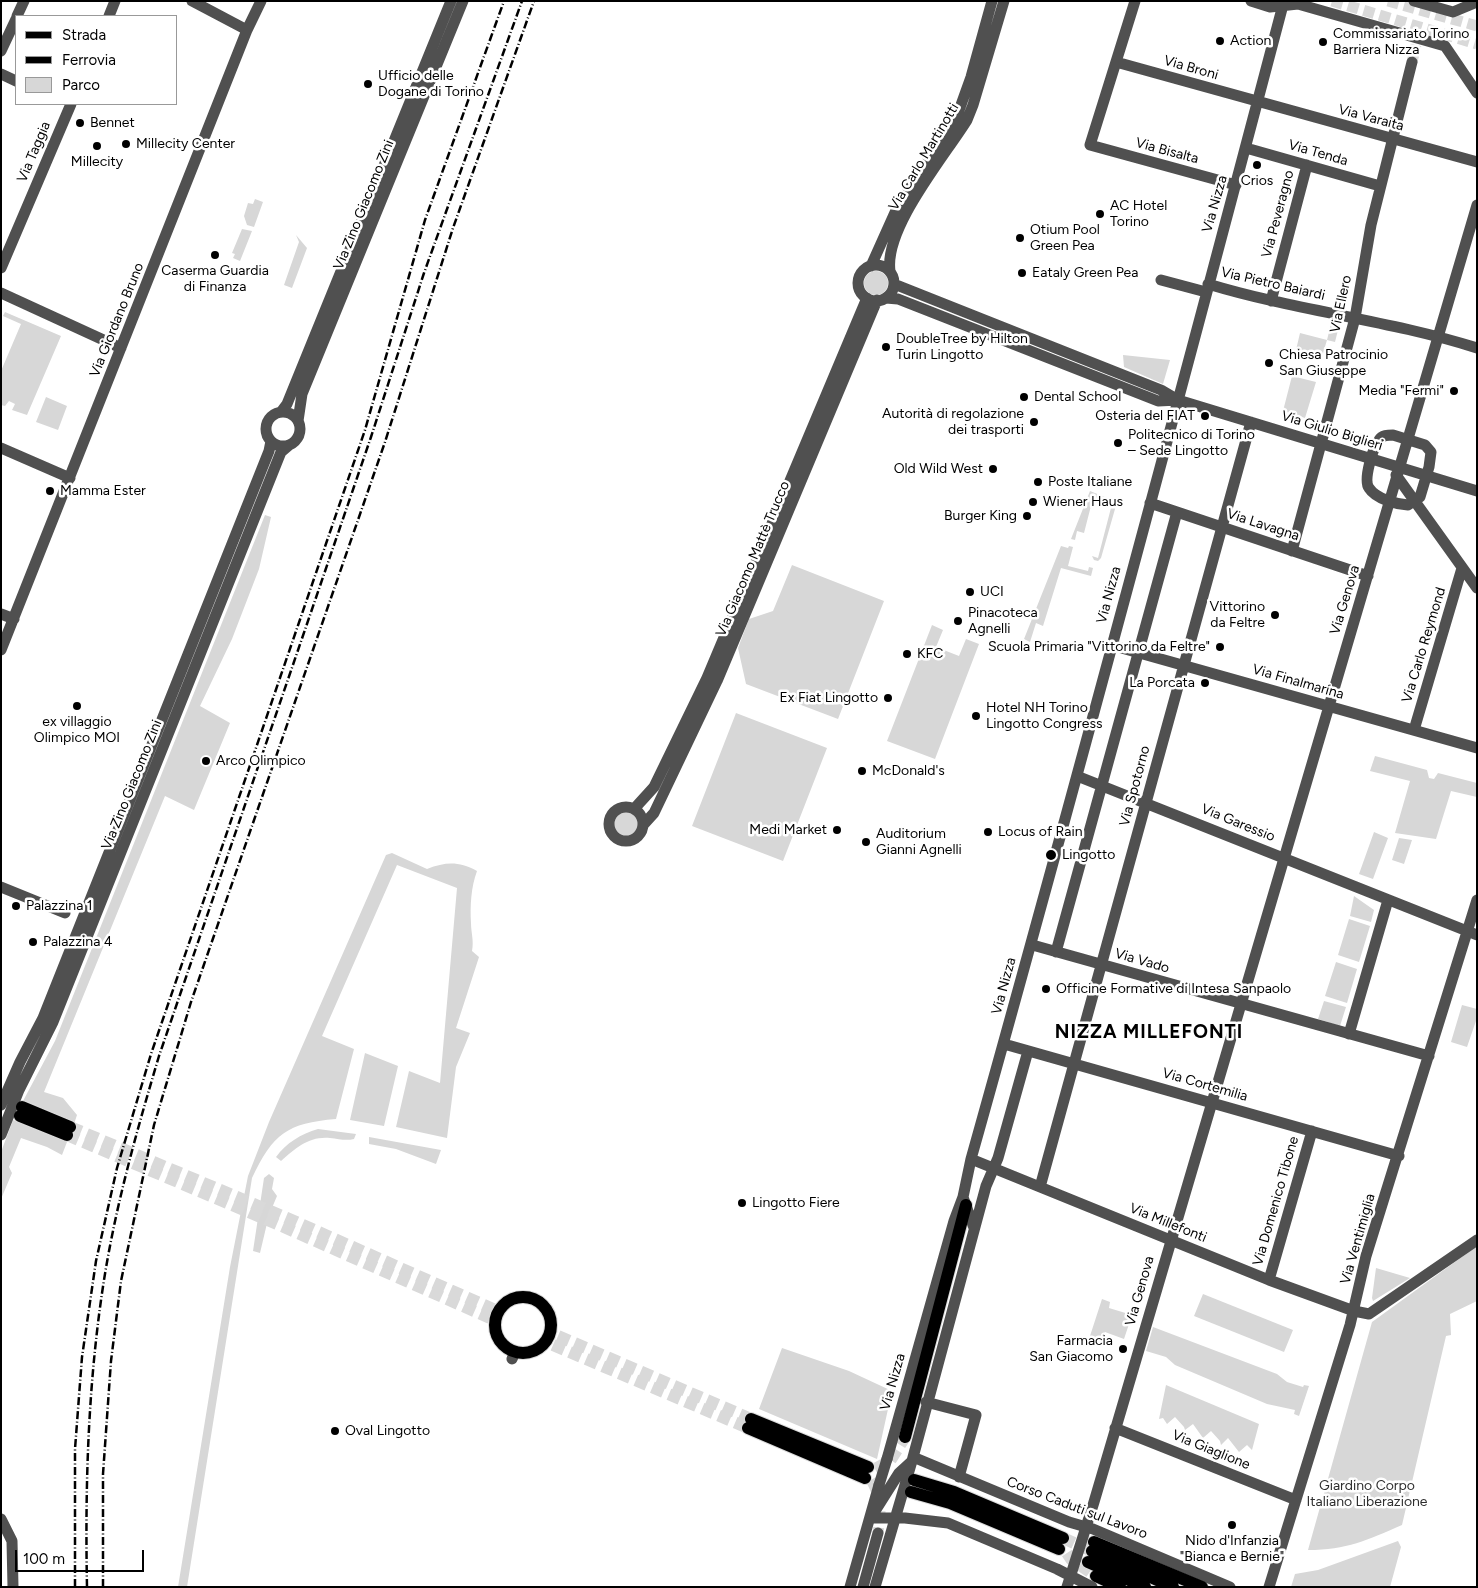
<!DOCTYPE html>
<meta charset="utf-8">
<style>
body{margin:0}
#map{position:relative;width:1478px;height:1588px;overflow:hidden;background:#fff;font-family:Figtree,sans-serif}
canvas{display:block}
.frame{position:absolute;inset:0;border:2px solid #000;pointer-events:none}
.legend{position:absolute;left:15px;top:15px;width:162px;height:90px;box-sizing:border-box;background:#fff;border:1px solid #999;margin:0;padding:6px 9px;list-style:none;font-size:15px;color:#000}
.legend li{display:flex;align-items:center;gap:10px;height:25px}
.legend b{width:25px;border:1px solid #999}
.scale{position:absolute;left:15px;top:1550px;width:129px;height:22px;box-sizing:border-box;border:2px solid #000;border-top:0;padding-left:6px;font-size:15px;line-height:18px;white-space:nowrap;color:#000;-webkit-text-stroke:4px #fff;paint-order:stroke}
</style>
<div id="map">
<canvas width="1478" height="1588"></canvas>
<div class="frame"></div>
<ul class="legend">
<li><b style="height:6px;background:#000"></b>Strada</li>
<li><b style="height:6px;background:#000"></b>Ferrovia</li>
<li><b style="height:14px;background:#d7d7d7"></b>Parco</li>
</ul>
<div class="scale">100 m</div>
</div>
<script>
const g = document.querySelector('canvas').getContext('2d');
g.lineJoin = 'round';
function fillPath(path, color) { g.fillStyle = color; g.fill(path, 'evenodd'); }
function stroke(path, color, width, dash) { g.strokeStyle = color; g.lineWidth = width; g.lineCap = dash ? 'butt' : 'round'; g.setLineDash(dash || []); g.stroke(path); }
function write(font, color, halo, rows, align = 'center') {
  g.font = font + ' Figtree,sans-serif'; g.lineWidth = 5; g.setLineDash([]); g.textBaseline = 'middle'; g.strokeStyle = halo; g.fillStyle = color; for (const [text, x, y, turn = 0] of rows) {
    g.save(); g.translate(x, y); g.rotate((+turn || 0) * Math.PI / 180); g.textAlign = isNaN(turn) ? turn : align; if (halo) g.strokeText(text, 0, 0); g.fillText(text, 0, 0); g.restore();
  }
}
const green = new Path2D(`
 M255 199 263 202 254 227 247 225 244 216 248 203 253 204Z
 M242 229 252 231 240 261 233 258 235 254 232 253Z
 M296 235 307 248 292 288 284 285 299 242Z
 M864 283a12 12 0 1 1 24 0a12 12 0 1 1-24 0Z
 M5 312 61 336 27 415 12 410 15 404 9 401 5 406 1 405V371L21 324 3 316Z
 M1331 324 1339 326 1335 342 1327 340 1322 357 1296 350 1300 333 1327 340Z
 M1123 355 1170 360 1163 384 1124 367Z
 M1292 376 1316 382 1305 418 1283 411Z
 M46 397 67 406 58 430 36 422Z
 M1090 491 1117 502 1101 558 1098 561 1094 560 1092 556 1098 558 1112 504 1093 498 1084 533 1077 531 1075 540 1071 539Z
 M265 515 271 517 259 569 232 639 200 706 230 723 194 810 165 796 44 1092 63 1098 77 1115 73 1127 23 1101 55 1041Z
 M1061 546 1068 548 1069 546 1073 547 1068 566 1088 571 1089 567 1093 568 1091 576 1061 568 1043 626 1036 623 1030 642 1024 639Z
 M792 565 884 601 838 719 746 684 738 648 749 619 773 611Z
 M932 625 943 630 936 647 959 656 966 639 979 644 935 759 887 741Z
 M736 713 827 748 783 861 692 826Z
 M1375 756 1427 770 1429 778 1434 779 1438 773 1477 783V797L1451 791 1436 839 1395 833 1410 781 1370 771Z
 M614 824a13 13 0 1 1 26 0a13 13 0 1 1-26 0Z
 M1374 832 1388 838 1373 879 1359 874Z
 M1399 838 1412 840 1404 864 1392 860Z
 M392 853 427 869C446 862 458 861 477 871 471 887 470 906 471 923 471 933 474 940 472 951L479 957 456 1028 470 1033 456 1067 447 1138 396 1127 409 1071 440 1083 457 888 397 865 322 1036 354 1049 336 1119C287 1123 273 1134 252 1178L187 1587H178L230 1267 248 1176 269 1122 386 855Z
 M1354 896 1374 910 1371 922 1350 916Z
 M1349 919 1370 926 1359 962 1338 955Z
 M1336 962 1357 969 1347 1003 1325 996Z
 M1324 1001 1346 1007 1340 1026 1318 1019Z
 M1462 1005 1477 1009V1018L1467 1047 1451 1042Z
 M365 1053 398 1066 384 1126 350 1120Z
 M13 1120 67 1142 62 1155 47 1147 21 1138 9 1167 12 1173 1 1199V1152Z
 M318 1129 356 1134 354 1139C346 1141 339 1139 330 1138 309 1136 296 1148 281 1161L276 1157C286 1143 301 1134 318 1129Z
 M369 1137 441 1150 436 1164 396 1149 369 1144Z
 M269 1174 274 1178 272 1189 277 1196 269 1215 260 1253 253 1251 264 1178Z
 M1477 1246V1301L1450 1314 1451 1335 1446 1336 1402 1525C1367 1540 1347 1550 1308 1550L1372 1322Z
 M1376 1268 1410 1278 1373 1301 1372 1298Z
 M1203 1294 1293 1330 1284 1352 1194 1316Z
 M1102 1299 1110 1302 1109 1308 1132 1315 1124 1339 1105 1332 1102 1340 1090 1336Z
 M1153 1327 1277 1374 1287 1382 1303 1387 1304 1385 1309 1386 1299 1416 1294 1414 1295 1410 1267 1404 1175 1365 1166 1357 1146 1351Z
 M782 1348 849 1371 892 1391 877 1459 759 1409Z
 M1166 1385 1259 1424 1252 1450 1247 1445 1239 1452 1228 1438 1221 1445 1220 1441 1211 1431 1203 1438 1193 1424 1185 1430 1184 1427 1175 1417 1167 1424 1163 1418 1159 1419Z
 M1398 1541 1401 1547 1390 1587H1291L1295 1574 1318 1570Z`);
const minorTunnel = new Path2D(`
 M1332 1 1477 44
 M1388 1 1477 26
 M1412 62 1416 45
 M871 1480C882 1498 881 1512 878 1533`);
const majorTunnel = new Path2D(`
 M70 1127 287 1218 493 1309
 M67 1135 284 1227 490 1318
 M558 1336 751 1419
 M553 1345 748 1428
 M875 1469 890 1461 905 1437
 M1063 1538 1092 1551
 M1067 1553 1071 1559 1096 1576`);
const minor = new Path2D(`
 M192 1 247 30
 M1135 1 1090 145 1236 185
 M1251 1 1270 7 1298 4 1445 46 1477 93
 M1414 1 1453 12 1477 2
 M17 16 24 1
 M109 16 115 1
 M1 51 16 19
 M1116 62 1477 162
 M1 74 16 81
 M1246 148 1380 186
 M858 283a18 18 0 1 1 36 0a18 18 0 1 1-36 0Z
 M871 266 897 208 957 116 971 77 992 1
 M1 268 71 104
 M890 271C884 228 944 157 967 120L973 105 1004 1
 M1161 280 1206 292
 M894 284 1161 390 1178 400 1477 491
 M1208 284C1297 311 1389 320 1477 348
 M1 293 121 348
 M886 298 898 299 1158 401 1178 400
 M1271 301 1307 165
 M266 429a17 17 0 1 1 34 0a17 17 0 1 1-34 0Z
 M281 412 287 404 451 1
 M298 421 302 394 463 1
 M1393 435 1425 445 1431 452 1429 467 1420 497 1408 505C1396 504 1376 499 1369 488 1363 480 1373 447 1379 440 1382 435 1388 435 1393 435Z
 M1 448 70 478
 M1396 475 1477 588
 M1150 503 1368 576
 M1292 551 1355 318 1371 225 1412 62
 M1 614 14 619
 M1111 645 1477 748
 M1 650 247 30 261 1
 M1414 730 1462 568
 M1077 776 1477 935
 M609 824a17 17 0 1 1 34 0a17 17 0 1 1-34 0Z
 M634 809 654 787 707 678 867 298
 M644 824 654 813 717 681 877 300
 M1 887 65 913
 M1036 946 1429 1056
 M1056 952 1177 512
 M1349 1034 1388 900
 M1004 1044 1399 1156
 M1 1105 20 1062 43 1018 269 451 271 441
 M1 1135 19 1090 53 1022 281 452 288 446
 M971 1159 1269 1280 1354 1311 1369 1314 1477 1240
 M1040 1187 1251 422
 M974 1228 963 1197 971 1159C1079 774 1182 388 1284 1
 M1269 1280 1312 1131
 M512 1359 515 1352
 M926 1402 976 1415 959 1477
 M1115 1428 1296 1500
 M913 1457 1069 1522 1093 1529 1230 1587
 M887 1459 954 1221 963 1197
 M875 1511 899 1473 911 1462
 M870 1518H905L948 1523 1057 1569 1092 1587
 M1 1519 12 1541 13 1587
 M850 1587 879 1485
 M863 1587 878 1533
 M875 1587 912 1461 986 1186 998 1158 1028 1051
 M1067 1587 1094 1502 1477 205
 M1269 1587 1350 1325 1366 1256 1477 900`);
const major = new Path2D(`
 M22 1107 70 1127
 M20 1116 67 1135
 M495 1325a28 28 0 1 1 56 0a28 28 0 1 1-56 0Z
 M751 1419 868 1467
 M748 1428 865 1478
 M905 1437 966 1205
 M914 1480 954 1492 1063 1538
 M911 1492 950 1503 1059 1549
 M1094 1542 1202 1587
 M1092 1551 1173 1587
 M1088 1562 1145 1587
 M1096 1576 1120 1587`);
const rail = new Path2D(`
 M75 1587V1449L82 1357 96 1261 117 1168 151 1054 365 430 425 220 504 1
 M87 1587C85 1485 88 1382 104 1280 116 1204 137 1130 159 1056L371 437 424 273 522 1
 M103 1587V1474L111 1361 121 1281 154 1125 191 1002 385 442 453 228 534 1`);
const minorBridge = new Path2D(`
 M879 1485 887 1459`);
const markers = [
 [1220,41,5,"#000"],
 [1323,42,5,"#000"],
 [368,84,5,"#000"],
 [80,123,5,"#000"],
 [126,144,5,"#000"],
 [97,146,5,"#000"],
 [1257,165,5,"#000"],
 [1100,214,5,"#000"],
 [1020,238,5,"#000"],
 [215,255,5,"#000"],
 [1022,273,5,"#000"],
 [886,347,5,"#000"],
 [1269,363,5,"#000"],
 [1454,391,5,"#000"],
 [1024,397,5,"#000"],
 [1205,416,5,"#000"],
 [1034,422,5,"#000"],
 [1118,443,5,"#000"],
 [993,469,5,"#000"],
 [1038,482,5,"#000"],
 [50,491,5,"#000"],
 [1033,502,5,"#000"],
 [1027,516,5,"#000"],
 [970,592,5,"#000"],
 [1275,615,5,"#000"],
 [958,621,5,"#000"],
 [1220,647,5,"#000"],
 [907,654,5,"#000"],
 [1205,683,5,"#000"],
 [888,698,5,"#000"],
 [77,706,5,"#000"],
 [976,716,5,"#000"],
 [206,761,5,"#000"],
 [862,771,5,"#000"],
 [837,830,5,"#000"],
 [988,832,5,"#000"],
 [866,842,5,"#000"],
 [1051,855,6,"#000"],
 [16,906,5,"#000"],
 [33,942,5,"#000"],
 [1046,989,5,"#000"],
 [742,1203,5,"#000"],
 [1123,1349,5,"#000"],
 [335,1431,5,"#000"],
 [1232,1525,5,"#000"]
];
const poiNames = [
 ["Commissariato Torino",1333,34],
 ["Barriera Nizza",1333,50],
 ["Action",1230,41],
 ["Ufficio delle",378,76],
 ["Dogane di Torino",378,92],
 ["Bennet",90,123],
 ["Millecity Center",136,144],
 ["Millecity",97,162,"center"],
 ["Crios",1257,181,"center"],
 ["AC Hotel",1110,206],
 ["Torino",1110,222],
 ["Otium Pool",1030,230],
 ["Green Pea",1030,246],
 ["Caserma Guardia",215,271,"center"],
 ["di Finanza",215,287,"center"],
 ["Eataly Green Pea",1032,273],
 ["DoubleTree by Hilton",896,339],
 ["Turin Lingotto",896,355],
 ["Chiesa Patrocinio",1279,355],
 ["San Giuseppe",1279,371],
 ["Media \"Fermi\"",1444,391,"right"],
 ["Dental School",1034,397],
 ["Autorità di regolazione",1024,414,"right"],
 ["dei trasporti",1024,430,"right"],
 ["Osteria del FIAT",1195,416,"right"],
 ["Politecnico di Torino",1128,435],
 ["– Sede Lingotto",1128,451],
 ["Old Wild West",983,469,"right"],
 ["Poste Italiane",1048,482],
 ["Mamma Ester",60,491],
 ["Wiener Haus",1043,502],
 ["Burger King",1017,516,"right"],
 ["UCI",980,592],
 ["Vittorino",1265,607,"right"],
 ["da Feltre",1265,623,"right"],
 ["Pinacoteca",968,613],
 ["Agnelli",968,629],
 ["Scuola Primaria \"Vittorino da Feltre\"",1210,647,"right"],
 ["KFC",917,654],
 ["La Porcata",1195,683,"right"],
 ["Ex Fiat Lingotto",878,698,"right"],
 ["Hotel NH Torino",986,708],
 ["Lingotto Congress",986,724],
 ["ex villaggio",77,722,"center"],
 ["Olimpico MOI",77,738,"center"],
 ["Arco Olimpico",216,761],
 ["McDonald's",872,771],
 ["Medi Market",827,830,"right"],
 ["Locus of Rain",998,832],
 ["Auditorium",876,834],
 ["Gianni Agnelli",876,850],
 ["Lingotto",1062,855],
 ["Palazzina 1",26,906],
 ["Palazzina 4",43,942],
 ["Officine Formative di Intesa Sanpaolo",1056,989],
 ["Lingotto Fiere",752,1203],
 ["Farmacia",1113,1341,"right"],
 ["San Giacomo",1113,1357,"right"],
 ["Oval Lingotto",345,1431],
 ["Nido d'Infanzia",1232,1541,"center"],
 ["\"Bianca e Bernie\"",1232,1557,"center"]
];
const streetNames = [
 ["Via Broni",1191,68,16],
 ["Via Varaita",1371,118,15],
 ["Via Bisalta",1167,151,15],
 ["Via Taggia",34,152,-67],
 ["Via Tenda",1318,153,16],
 ["Via Carlo Martinotti",924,157,-59],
 ["Via Nizza",1215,204,-74],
 ["Via Zino Giacomo Zini",364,205,-68],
 ["Via Peveragno",1278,214,-75],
 ["Via Pietro Baiardi",1273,284,13],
 ["Via Ellero",1341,304,-78],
 ["Via Giordano Bruno",117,320,-68],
 ["Via Giulio Biglieri",1332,431,17],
 ["Via Lavagna",1263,525,18],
 ["Via Giacomo Mattè Trucco",753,559,-67],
 ["Via Nizza",1109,595,-75],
 ["Via Genova",1345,600,-73],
 ["Via Carlo Reymond",1424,645,-73],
 ["Via Finalmarina",1298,682,16],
 ["Via Zino Giacomo Zini",132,785,-68],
 ["Via Spotorno",1135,786,-75],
 ["Via Garessio",1238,823,22],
 ["Via Vado",1142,961,16],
 ["Via Nizza",1004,986,-75],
 ["Via Cortemilia",1205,1085,16],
 ["Via Domenico Tibone",1276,1201,-74],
 ["Via Millefonti",1168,1223,22],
 ["Via Ventimiglia",1358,1239,-74],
 ["Via Genova",1140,1291,-74],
 ["Via Nizza",893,1382,-74],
 ["Via Giaglione",1211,1450,22],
 ["Corso Caduti sul Lavoro",1077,1508,21]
];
const parkNames = [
 ["Giardino Corpo",1367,1486],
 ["Italiano Liberazione",1367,1502]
];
const districtNames = [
 ["NIZZA MILLEFONTI",1149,1032]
];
fillPath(green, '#d7d7d7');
stroke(minorTunnel, '#d9d9d9', 11, [11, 5.5]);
stroke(majorTunnel, '#d9d9d9', 12, [12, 6]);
stroke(major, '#dbdbdb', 14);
stroke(minor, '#505050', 11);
stroke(major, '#000', 12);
stroke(rail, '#000', 2.5, [8, 2.5, 1, 2.5]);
stroke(minorBridge, '#505050', 11);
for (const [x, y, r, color] of markers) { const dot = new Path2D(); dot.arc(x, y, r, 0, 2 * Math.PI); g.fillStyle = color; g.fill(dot); stroke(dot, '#fff', 2); }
write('14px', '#000', '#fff', poiNames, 'left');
write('14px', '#000', '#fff', streetNames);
write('14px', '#2e2e2e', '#fff', parkNames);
g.letterSpacing = '1px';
write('bold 19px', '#000', '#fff', districtNames);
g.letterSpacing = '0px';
</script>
